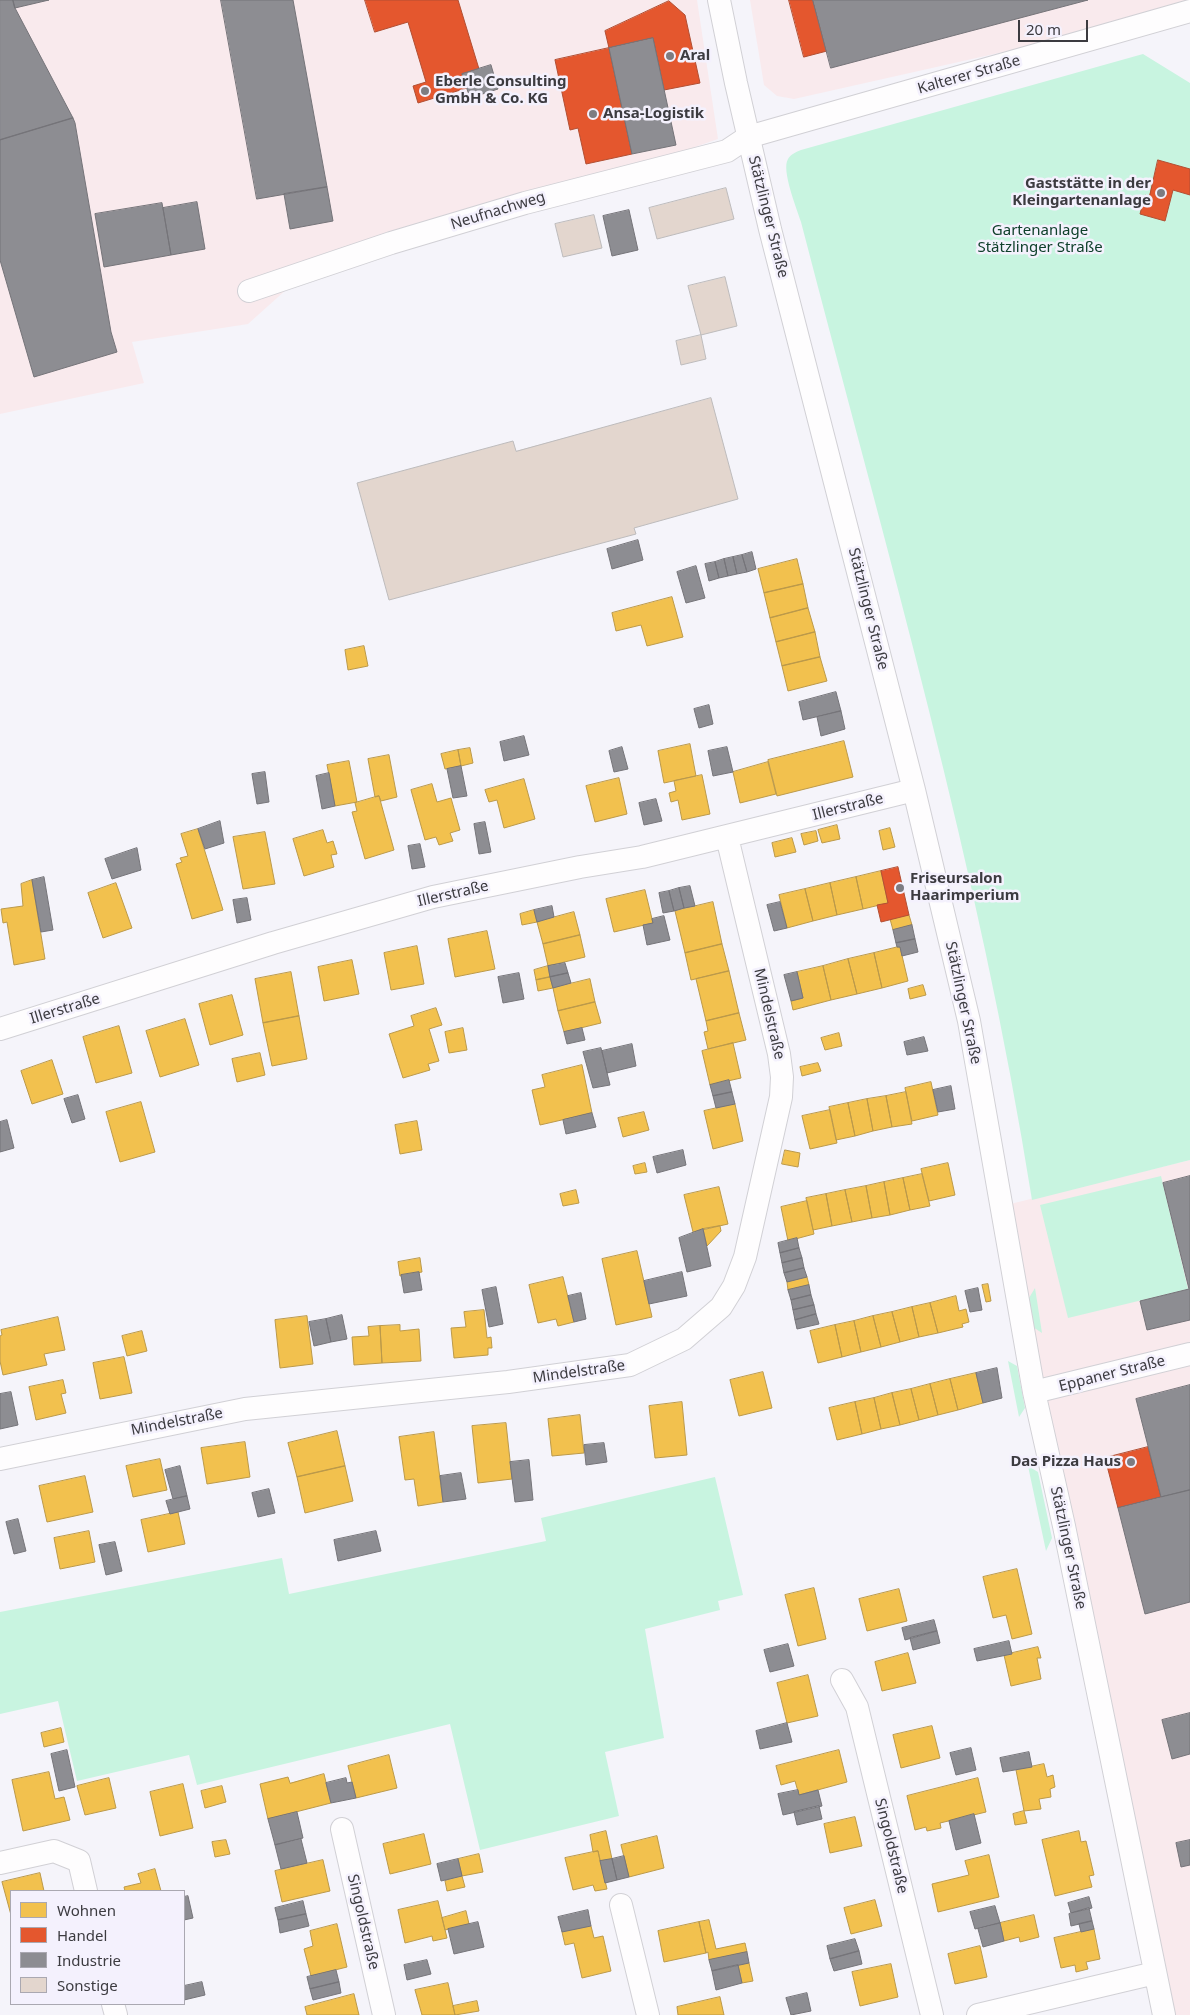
<!DOCTYPE html>
<meta charset="utf-8">
<style>
body{margin:0}
#map{position:relative;width:1190px;height:2015px;overflow:hidden;background:#f5f4fa;font-family:"Noto Sans",sans-serif}
canvas{display:block}
.legend{position:absolute;left:10px;top:1890px;width:175px;height:115px;box-sizing:border-box;background:#f4f1fd;border:1px solid #aaa8b1;margin:0;padding:6px 9px;list-style:none;font-size:15px;color:#3c3b40}
.legend li{display:flex;align-items:center;gap:10px;height:25px}
.legend b{width:25px;border:1px solid #aaa8b1}
.scale{position:absolute;left:1018px;top:20px;width:70px;height:22px;box-sizing:border-box;border:2px solid #3c3b40;border-top:0;padding-left:6px;font-size:15px;line-height:18px;white-space:nowrap;color:#3c3b40;-webkit-text-stroke:4px #f4f1fd;paint-order:stroke}
</style>
<div id="map">
<canvas width="1190" height="2015"></canvas>
<ul class="legend">
<li><b style="height:14px;background:#f2c14e"></b>Wohnen</li>
<li><b style="height:14px;background:#e4572e"></b>Handel</li>
<li><b style="height:14px;background:#8d8d92"></b>Industrie</li>
<li><b style="height:14px;background:#e3d6ce"></b>Sonstige</li>
</ul>
<div class="scale">20 m</div>
</div>
<script>
const g = document.querySelector('canvas').getContext('2d');
g.lineJoin = 'round';
function fillPath(path, color) { g.fillStyle = color; g.fill(path, 'evenodd'); }
function stroke(path, color, width, dash) { g.strokeStyle = color; g.lineWidth = width; g.lineCap = dash ? 'butt' : 'round'; g.setLineDash(dash || []); g.stroke(path); }
function write(font, color, halo, rows, align = 'center') {
  g.font = font + ' "Noto Sans",sans-serif'; g.lineWidth = 5; g.setLineDash([]); g.textBaseline = 'middle'; g.strokeStyle = halo; g.fillStyle = color; for (const [text, x, y, turn = 0] of rows) {
    g.save(); g.translate(x, y); g.rotate((+turn || 0) * Math.PI / 180); g.textAlign = isNaN(turn) ? turn : align; if (halo) g.strokeText(text, 0, 0); g.fillText(text, 0, 0); g.restore();
  }
}
const industrial = new Path2D(`
 M0 0H697L718 139 287 289 248 324 132 342 144 383 0 414Z
 M750 0H1190V10L794 99 777 96 764 85Z
 M1190 1160V2015H1164L1002 1206Z`);
const green = new Path2D(`
 M1143 54 1190 83V1160L1032 1200C980 869 885 546 801 222 797 209 781 170 788 159 791 154 796 152 801 150Z
 M1161 1176 1188 1289 1068 1318 1040 1205Z
 M1035 1288 1042 1333 1033 1327 1029 1298Z
 M1008 1361 1017 1366 1025 1408 1019 1417Z
 M1028 1466 1038 1472 1052 1538 1046 1551Z
 M715 1477 743 1595 718 1601 720 1610 645 1629 664 1738 605 1752 619 1816 480 1850 450 1724 197 1785 189 1755 77 1781 58 1701 0 1714V1612L282 1558 289 1594 546 1541 541 1518Z`);
const homes = new Path2D(`
 M797 559 803 584 764 593 758 569Z
 M803 584 808 608 770 618 764 593Z
 M672 597 683 637 647 646 641 625 616 631 612 613Z
 M808 608 815 632 776 642 770 618Z
 M815 632 820 657 782 666 776 642Z
 M364 646 368 666 348 670 345 650Z
 M820 657 827 681 788 691 782 666Z
 M844 741 853 777 777 796 768 760Z
 M690 744 696 776 664 783 658 751Z
 M470 748 473 763 461 766 458 750Z
 M458 750 461 766 445 769 441 754Z
 M389 755 397 797 381 801 379 796 375 797 368 759Z
 M349 761 357 802 335 806 327 765Z
 M768 762 776 794 740 803 733 772Z
 M702 775 710 814 682 820 678 800 671 802 669 793 676 791 674 781Z
 M619 778 627 814 595 822 586 786Z
 M524 779 535 819 504 828 497 800 489 802 485 790Z
 M432 784 437 802 451 798 460 830 450 833 453 841 439 845 436 837 425 840 411 790Z
 M379 796 394 850 365 859 352 812 357 811 355 803Z
 M837 825 840 839 822 843 818 830Z
 M890 828 895 847 883 850 879 831Z
 M198 829 223 910 192 919 176 864 182 862 180 858 188 856 181 834Z
 M323 830 327 843 333 841 337 854 331 855 334 867 304 876 293 839Z
 M816 831 818 841 804 845 801 834Z
 M265 832 275 884 243 889 233 837Z
 M792 838 796 852 775 857 772 843Z
 M881 871 888 903 863 909 856 877Z
 M856 877 863 909 837 915 830 883Z
 M32 880 45 959 14 965 7 922 3 923 1 909 23 906 21 884Z
 M116 883 132 928 103 938 88 893Z
 M830 883 837 915 813 921 805 889Z
 M805 889 813 921 787 928 779 895Z
 M645 890 653 923 614 932 606 899Z
 M713 902 722 944 685 953 675 911Z
 M534 910 537 922 522 925 520 914Z
 M574 912 580 935 543 944 537 922Z
 M909 915 912 925 893 930 890 919Z
 M487 931 495 969 455 977 448 939Z
 M580 935 585 957 548 966 543 944Z
 M722 944 729 971 691 980 685 953Z
 M417 946 424 984 391 990 384 953Z
 M897 947H900L908 981 882 988 874 953Z
 M874 953 882 988 857 994 848 959Z
 M848 959 857 994 831 1000 823 966Z
 M352 960 359 994 324 1001 318 967Z
 M548 966 550 977 536 980 534 970Z
 M823 966 831 1000 793 1010 791 1001 803 998 797 972Z
 M729 971 739 1013 706 1021 696 979Z
 M291 972 299 1016 263 1023 255 979Z
 M550 977 553 988 538 991 536 980Z
 M590 979 595 1002 558 1011 553 988Z
 M923 985 926 995 910 999 908 989Z
 M232 995 243 1035 210 1045 199 1004Z
 M595 1002 601 1023 564 1032 558 1011Z
 M436 1008 442 1025 429 1029 439 1061 428 1064 430 1070 403 1078 389 1034 414 1026 411 1016Z
 M739 1013 746 1040 708 1049 704 1032 708 1031 706 1021Z
 M299 1016 307 1059 272 1066 263 1023Z
 M185 1019 199 1065 160 1077 146 1031Z
 M119 1026 132 1073 96 1083 83 1037Z
 M463 1028 467 1050 449 1053 445 1032Z
 M839 1033 842 1046 825 1050 821 1038Z
 M733 1043 741 1078 710 1085 702 1051Z
 M260 1053 265 1075 237 1082 232 1059Z
 M52 1060 63 1094 32 1104 21 1071Z
 M818 1063 821 1071 802 1076 800 1067Z
 M582 1065 592 1113 540 1125 532 1090 545 1087 542 1075Z
 M931 1082 938 1115 912 1121 905 1088Z
 M906 1092 912 1124 892 1127 886 1096Z
 M886 1096 892 1127 873 1131 867 1099Z
 M867 1099 873 1131 855 1136 848 1103Z
 M141 1102 155 1152 120 1162 106 1112Z
 M848 1103 855 1136 836 1140 829 1107Z
 M735 1104 743 1141 713 1149 704 1111Z
 M830 1110 837 1143 810 1149 802 1116Z
 M644 1112 649 1130 623 1137 618 1118Z
 M417 1121 422 1150 400 1154 395 1125Z
 M785 1150 800 1153 798 1167 782 1164Z
 M645 1163 647 1172 635 1174 633 1166Z
 M948 1163 955 1195 929 1201 921 1169Z
 M922 1174 930 1206 910 1210 903 1178Z
 M903 1178 910 1210 890 1215 884 1182Z
 M884 1182 890 1215 872 1218 866 1186Z
 M866 1186 872 1218 852 1222 845 1190Z
 M719 1187 728 1224 693 1232 684 1195Z
 M576 1190 579 1203 563 1206 560 1194Z
 M845 1190 852 1222 832 1226 826 1194Z
 M826 1194 832 1226 813 1230 806 1198Z
 M807 1201 814 1234 788 1241 781 1207Z
 M720 1226 721 1231 707 1246 703 1229Z
 M637 1251 652 1317 616 1325 602 1259Z
 M420 1258 422 1272 400 1276 398 1262Z
 M563 1277 574 1322 558 1326 556 1319 538 1323 529 1285Z
 M807 1277 809 1285 788 1290 787 1282Z
 M988 1284 991 1301 986 1302 982 1285Z
 M956 1296 959 1311 966 1309 969 1322 962 1324 963 1327 938 1333 930 1303Z
 M930 1303 938 1333 919 1337 912 1307Z
 M912 1307 919 1337 900 1342 892 1312Z
 M484 1310 487 1338 491 1337 492 1348H488V1355L454 1358 451 1328 466 1327 464 1312Z
 M892 1312 900 1342 881 1347 873 1316Z
 M307 1316 313 1364 280 1368 275 1320Z
 M873 1316 881 1347 861 1352 854 1321Z
 M58 1317 65 1350 44 1354 47 1365 3 1375 0 1361V1336L2 1335 1 1330Z
 M854 1321 861 1352 842 1357 835 1325Z
 M400 1325V1331L419 1329 421 1361 382 1363 380 1326Z
 M835 1325 842 1357 818 1363 810 1331Z
 M380 1326 382 1363 354 1365 352 1337 369 1336 368 1327Z
 M142 1331 147 1351 127 1356 122 1336Z
 M124 1357 132 1393 100 1399 93 1363Z
 M763 1372 772 1408 739 1416 730 1380Z
 M976 1373 983 1403 958 1410 950 1379Z
 M950 1379 958 1410 938 1415 930 1384Z
 M63 1380 66 1393 61 1394 66 1413 36 1420 29 1387Z
 M930 1384 938 1415 919 1420 911 1389Z
 M911 1389 919 1420 900 1425 892 1393Z
 M892 1393 900 1425 881 1429 874 1398Z
 M874 1398 881 1429 862 1434 855 1402Z
 M682 1402 687 1455 655 1458 649 1406Z
 M855 1402 862 1434 837 1440 829 1408Z
 M580 1415 584 1453 552 1456 548 1419Z
 M506 1423 512 1479 478 1483 472 1426Z
 M337 1431 345 1466 297 1477 288 1443Z
 M434 1432 443 1502 418 1506 414 1479 405 1480 399 1437Z
 M245 1442 250 1477 207 1484 201 1448Z
 M160 1459 167 1490 133 1497 126 1466Z
 M345 1466 353 1501 305 1513 297 1477Z
 M85 1476 93 1512 47 1522 39 1486Z
 M178 1512 185 1544 148 1552 141 1520Z
 M89 1531 95 1562 60 1569 54 1538Z
 M1017 1569 1032 1634 1012 1639 1006 1615 993 1618 983 1577Z
 M814 1588 826 1639 798 1646 785 1595Z
 M899 1589 907 1621 867 1631 859 1599Z
 M1038 1647 1041 1658H1037L1041 1679 1011 1686 1004 1655Z
 M908 1653 916 1683 882 1691 875 1662Z
 M808 1675 818 1716 787 1723 777 1683Z
 M932 1726 940 1758 901 1768 893 1735Z
 M61 1728 64 1742 44 1747 41 1733Z
 M839 1750 847 1782 799 1795 795 1781 781 1785 776 1766Z
 M389 1755 397 1788 356 1798 348 1766Z
 M1044 1764 1047 1777 1053 1775 1055 1787 1050 1789 1051 1797 1039 1799 1041 1809 1024 1811 1016 1770Z
 M49 1772 55 1799 64 1797 70 1820 23 1831 12 1780Z
 M324 1774 331 1803 268 1819 260 1784 288 1777 290 1783Z
 M109 1778 116 1808 85 1815 77 1786Z
 M978 1778 986 1812 940 1823 941 1828 927 1831 926 1827 915 1830 907 1796Z
 M183 1784 193 1828 160 1836 150 1792Z
 M222 1786 226 1802 205 1808 201 1791Z
 M1024 1811 1027 1823 1015 1825 1013 1814Z
 M855 1817 862 1846 830 1853 824 1824Z
 M606 1831 612 1859 600 1861 598 1851 593 1852 590 1835Z
 M1079 1831 1081 1842 1086 1841 1094 1875 1089 1876 1092 1887 1055 1896 1042 1840Z
 M424 1834 431 1864 390 1874 383 1844Z
 M657 1836 664 1868 629 1877 621 1845Z
 M226 1840 230 1854 215 1857 212 1842Z
 M598 1851 607 1889 595 1891 593 1885 573 1890 565 1858Z
 M479 1854 483 1872 462 1876 458 1859Z
 M989 1855 999 1897 938 1912 932 1884 969 1875 965 1861Z
 M323 1860 330 1891 282 1902 275 1871Z
 M155 1869 161 1891H125L124 1887 141 1883 138 1874Z
 M40 1873 44 1891H11V1915L2 1882Z
 M462 1876 465 1887 447 1891 445 1881Z
 M875 1900 882 1926 851 1934 844 1908Z
 M438 1901 447 1938 433 1941 432 1936 405 1943 398 1910Z
 M466 1911 469 1924 445 1930 442 1918Z
 M1034 1915 1039 1937 1020 1942 1019 1937 1004 1941 1000 1923Z
 M709 1920 716 1949 745 1943 747 1952 709 1960 708 1952 706 1953 699 1922Z
 M699 1922 706 1953 664 1962 658 1931Z
 M337 1924 347 1967 311 1976 304 1949 313 1946 310 1931Z
 M591 1926 594 1938 603 1936 611 1971 582 1978 574 1943 565 1945 562 1932Z
 M1094 1929 1100 1959 1086 1962 1088 1969 1076 1972 1075 1965 1061 1968 1054 1938Z
 M980 1946 987 1977 955 1984 948 1954Z
 M749 1963 753 1981 742 1983 738 1965Z
 M891 1964 898 1997 860 2006 852 1972Z
 M448 1983 455 2015H422L415 1990Z
 M354 1994 359 2015H307L305 2007Z
 M720 1997 724 2015H678L677 2007Z
 M477 2001 479 2011 455 2015 453 2006Z`);
const shops = new Path2D(`
 M365 0H458L479 69 462 74 467 88 418 103 413 86 426 82 408 22 375 32Z
 M789 0H813L827 51 804 57Z
 M669 1 685 15 700 83 664 90 653 38 609 48 605 31Z
 M609 48 632 154 586 164 578 128 570 130 555 60Z
 M1158 160 1190 169V195L1173 190 1165 221 1140 214 1145 195 1149 197Z
 M898 867 909 915 881 922 877 905 888 903 881 871Z
 M1148 1447 1161 1497 1118 1508 1105 1458Z`);
const industry = new Path2D(`
 M0 0H13L15 8 73 118 0 140Z
 M13 0H49L15 8Z
 M221 0H293L327 187 257 199Z
 M813 0H1088L831 68Z
 M653 38 676 145 632 154 609 48Z
 M491 65 498 89 470 98 462 74Z
 M73 118 75 123 111 332 117 352 34 377 0 260V140Z
 M327 187 333 221 290 229 284 194Z
 M197 202 205 249 171 255 163 208Z
 M162 203 171 255 104 267 95 214Z
 M629 210 638 250 612 256 603 216Z
 M638 540 643 560 612 569 607 549Z
 M752 552 756 569 747 572 742 555Z
 M742 555 747 572 737 574 733 557Z
 M733 557 737 574 728 576 724 559Z
 M724 559 728 576 719 578 715 562Z
 M715 562 719 578 709 581 705 564Z
 M696 566 705 598 686 603 677 572Z
 M836 692 841 711 803 720 799 702Z
 M709 705 713 724 699 728 694 709Z
 M841 711 845 729 821 736 817 717Z
 M524 736 529 755 504 761 500 742Z
 M622 747 628 769 614 772 609 751Z
 M727 747 733 772 713 776 708 751Z
 M461 766 467 796 453 798 447 769Z
 M265 772 269 802 257 804 252 774Z
 M329 773 335 806 322 809 316 776Z
 M656 799 662 821 644 825 639 803Z
 M220 821 224 843 205 849 198 829Z
 M485 822 491 852 479 854 474 824Z
 M420 844 425 867 412 869 408 846Z
 M137 848 141 870 112 879 105 859Z
 M44 877 53 930 41 932 32 880Z
 M690 886 695 906 684 908 679 888Z
 M679 888 684 908 674 911 669 891Z
 M669 891 674 911 663 913 659 893Z
 M247 898 251 920 237 923 233 900Z
 M780 902 787 928 774 931 767 905Z
 M552 906 554 917 537 922 534 910Z
 M664 916 670 940 647 945 643 925 653 923 652 919Z
 M912 925 915 939 896 943 893 930Z
 M915 939 918 952 902 956 900 947H897L896 943Z
 M565 963 568 973 550 977 548 966Z
 M797 972 803 998 791 1001 784 975Z
 M519 973 524 999 503 1003 498 977Z
 M568 973 571 983 553 988 550 977Z
 M582 1028 585 1040 567 1044 564 1032Z
 M924 1037 928 1051 907 1055 904 1042Z
 M632 1044 636 1066 607 1073 602 1051Z
 M601 1048 610 1085 593 1088 583 1052Z
 M729 1080 732 1092 713 1096 710 1085Z
 M951 1086 955 1109 938 1112 933 1090Z
 M732 1092 735 1104 716 1108 713 1096Z
 M78 1095 85 1119 72 1123 64 1099Z
 M592 1113 596 1127 566 1134 563 1120Z
 M7 1120 14 1148 0 1152V1122Z
 M683 1150 686 1165 657 1173 653 1157Z
 M1190 1176V1320L1147 1330 1140 1301 1189 1289 1163 1183Z
 M703 1229 711 1266 687 1272 679 1238Z
 M797 1238 799 1248 780 1253 778 1243Z
 M799 1248 802 1258 782 1263 780 1253Z
 M802 1258 804 1268 784 1273 782 1263Z
 M804 1268 807 1277 787 1282 784 1273Z
 M419 1272 422 1290 404 1293 401 1275Z
 M682 1272 687 1296 649 1304 644 1281Z
 M809 1285 811 1295 791 1300 788 1290Z
 M496 1287 503 1324 489 1327 482 1290Z
 M978 1288 982 1310 970 1312 965 1291Z
 M581 1293 586 1319 574 1322 568 1296Z
 M811 1295 814 1305 793 1310 791 1300Z
 M814 1305 816 1314 795 1320 793 1310Z
 M816 1314 819 1324 797 1329 795 1320Z
 M342 1315 347 1339 331 1342 326 1319Z
 M326 1319 331 1342 314 1346 309 1322Z
 M997 1368 1002 1398 983 1403 976 1373Z
 M1190 1385V1490L1161 1497 1136 1399Z
 M11 1392 18 1425 0 1429V1394Z
 M604 1443 607 1462 586 1465 584 1445Z
 M529 1460 533 1500 515 1502 510 1462Z
 M180 1466 187 1496 173 1499 165 1470Z
 M461 1473 466 1499 443 1502 440 1476Z
 M269 1489 275 1513 258 1517 252 1493Z
 M1190 1490V1602L1145 1614 1118 1508Z
 M187 1496 190 1509 170 1514 166 1501Z
 M18 1519 26 1551 14 1554 6 1522Z
 M376 1531 381 1551 338 1561 334 1540Z
 M115 1542 122 1571 106 1575 99 1545Z
 M934 1620 937 1631 905 1640 902 1628Z
 M937 1631 940 1643 913 1650 910 1638Z
 M1009 1641 1012 1654 977 1661 974 1649Z
 M788 1644 794 1666 770 1672 764 1650Z
 M1190 1713V1754L1172 1759 1162 1720Z
 M787 1723 792 1742 760 1749 756 1731Z
 M971 1748 976 1770 956 1775 950 1753Z
 M67 1750 75 1787 59 1791 51 1754Z
 M1029 1752 1032 1767 1003 1772 1000 1758Z
 M346 1778 347 1783 352 1782 356 1798 331 1803 326 1783Z
 M798 1790 799 1795 818 1790 822 1806 783 1815 778 1794Z
 M819 1806 822 1819 797 1825 794 1812Z
 M297 1812 303 1838 275 1845 268 1819Z
 M974 1814 981 1843 956 1850 949 1821Z
 M301 1839 307 1863 281 1869 275 1845Z
 M1190 1840V1865L1181 1867 1176 1843Z
 M624 1856 629 1877 617 1880 612 1859Z
 M458 1859 462 1876 441 1881 437 1864Z
 M612 1859 617 1880 605 1883 600 1861Z
 M188 1896 193 1918 184 1920V1897Z
 M1089 1897 1092 1908 1071 1913 1068 1903Z
 M303 1901 306 1914 278 1920 275 1908Z
 M995 1906 1000 1923 975 1929 970 1912Z
 M1089 1908 1092 1921 1071 1926 1069 1914Z
 M588 1910 591 1926 562 1932 558 1917Z
 M306 1914 309 1926 280 1933 278 1920Z
 M1092 1921 1094 1929 1081 1932 1079 1924Z
 M478 1922 484 1947 454 1954 448 1929Z
 M1000 1923 1004 1941 983 1947 978 1929Z
 M855 1939 859 1951 830 1959 827 1946Z
 M859 1951 862 1964 834 1971 830 1959Z
 M747 1952 749 1963 712 1971 709 1960Z
 M427 1960 431 1974 407 1980 404 1965Z
 M738 1965 742 1983 716 1990 712 1971Z
 M336 1970 339 1982 310 1989 307 1977Z
 M202 1982 205 1995 184 2000V1986Z
 M339 1982 341 1993 313 2000 310 1989Z
 M807 1993 811 2011 791 2015 786 1998Z`);
const building = new Path2D(`
 M726 188 734 219 657 239 649 208Z
 M594 215 602 248 563 257 555 224Z
 M725 277 737 326 701 335 688 286Z
 M701 335 706 359 681 365 676 341Z
 M711 398 738 499 634 528 636 534 389 600 357 483 513 441 516 451Z`);
const minor = new Path2D(`
 M719 0 736 83 770 229 914 790 969 1021 1034 1392 1064 1526 1164 2015
 M249 291 391 243 525 203 727 151 748 137 1190 11
 M0 1029 273 943 433 897 580 867 642 857 914 790
 M1034 1392 1190 1354
 M0 1459 245 1409 508 1382 630 1365 684 1339 721 1307 734 1286 745 1257 781 1097 782 1077 779 1054 727 837
 M842 1680 857 1707 932 2015
 M342 1829 384 2015
 M0 1863 54 1851 79 1861 86 1891
 M621 1905 648 2015
 M113 2004 116 2015
 M978 2015 1155 1973`);
const markers = [
 [670,56,5,"#7d7c81"],
 [425,91,5,"#7d7c81"],
 [593,114,5,"#7d7c81"],
 [1161,193,5,"#7d7c81"],
 [900,888,5,"#7d7c81"],
 [1131,1462,5,"#7d7c81"]
];
const poiNames = [
 ["Aral",680,56],
 ["Eberle Consulting",435,82],
 ["GmbH & Co. KG",435,99],
 ["Ansa-Logistik",603,114],
 ["Gaststätte in der",1151,184,"right"],
 ["Kleingartenanlage",1151,201,"right"],
 ["Friseursalon",910,879],
 ["Haarimperium",910,896],
 ["Das Pizza Haus",1121,1462,"right"]
];
const streetNames = [
 ["Kalterer Straße",969,75,-16],
 ["Neufnachweg",498,211,-17],
 ["Stätzlinger Straße",768,217,76],
 ["Stätzlinger Straße",868,609,76],
 ["Illerstraße",848,807,-14],
 ["Illerstraße",453,894,-13],
 ["Stätzlinger Straße",963,1003,78],
 ["Illerstraße",65,1009,-17],
 ["Mindelstraße",769,1014,77],
 ["Mindelstraße",579,1372,-8],
 ["Eppaner Straße",1112,1374,-14],
 ["Mindelstraße",177,1422,-11],
 ["Stätzlinger Straße",1068,1548,78],
 ["Singoldstraße",891,1846,76],
 ["Singoldstraße",363,1922,77]
];
const parkNames = [
 ["Gartenanlage",1040,231],
 ["Stätzlinger Straße",1040,248]
];
fillPath(industrial, '#f9eaed');
fillPath(green, '#c8f4e0');
fillPath(homes, '#f2c14e');
stroke(homes, '#bb994a', 1);
fillPath(shops, '#e4572e');
stroke(shops, '#b24f33', 1);
fillPath(industry, '#8d8d92');
stroke(industry, '#757479', 1);
fillPath(building, '#e3d6ce');
stroke(building, '#bdbbbc', 1);
stroke(minor, '#d1d0d5', 24);
stroke(minor, '#fefdfe', 22);
for (const [x, y, r, color] of markers) { const dot = new Path2D(); dot.arc(x, y, r, 0, 2 * Math.PI); g.fillStyle = color; g.fill(dot); stroke(dot, '#f4f1fd', 2); }
write('bold 15px', '#3c3b40', '#f4f1fd', poiNames, 'left');
write('15px', '#3c3b40', '#f4f1fd', streetNames);
write('15px', '#0f402b', '#f4f1fd', parkNames);
</script>
